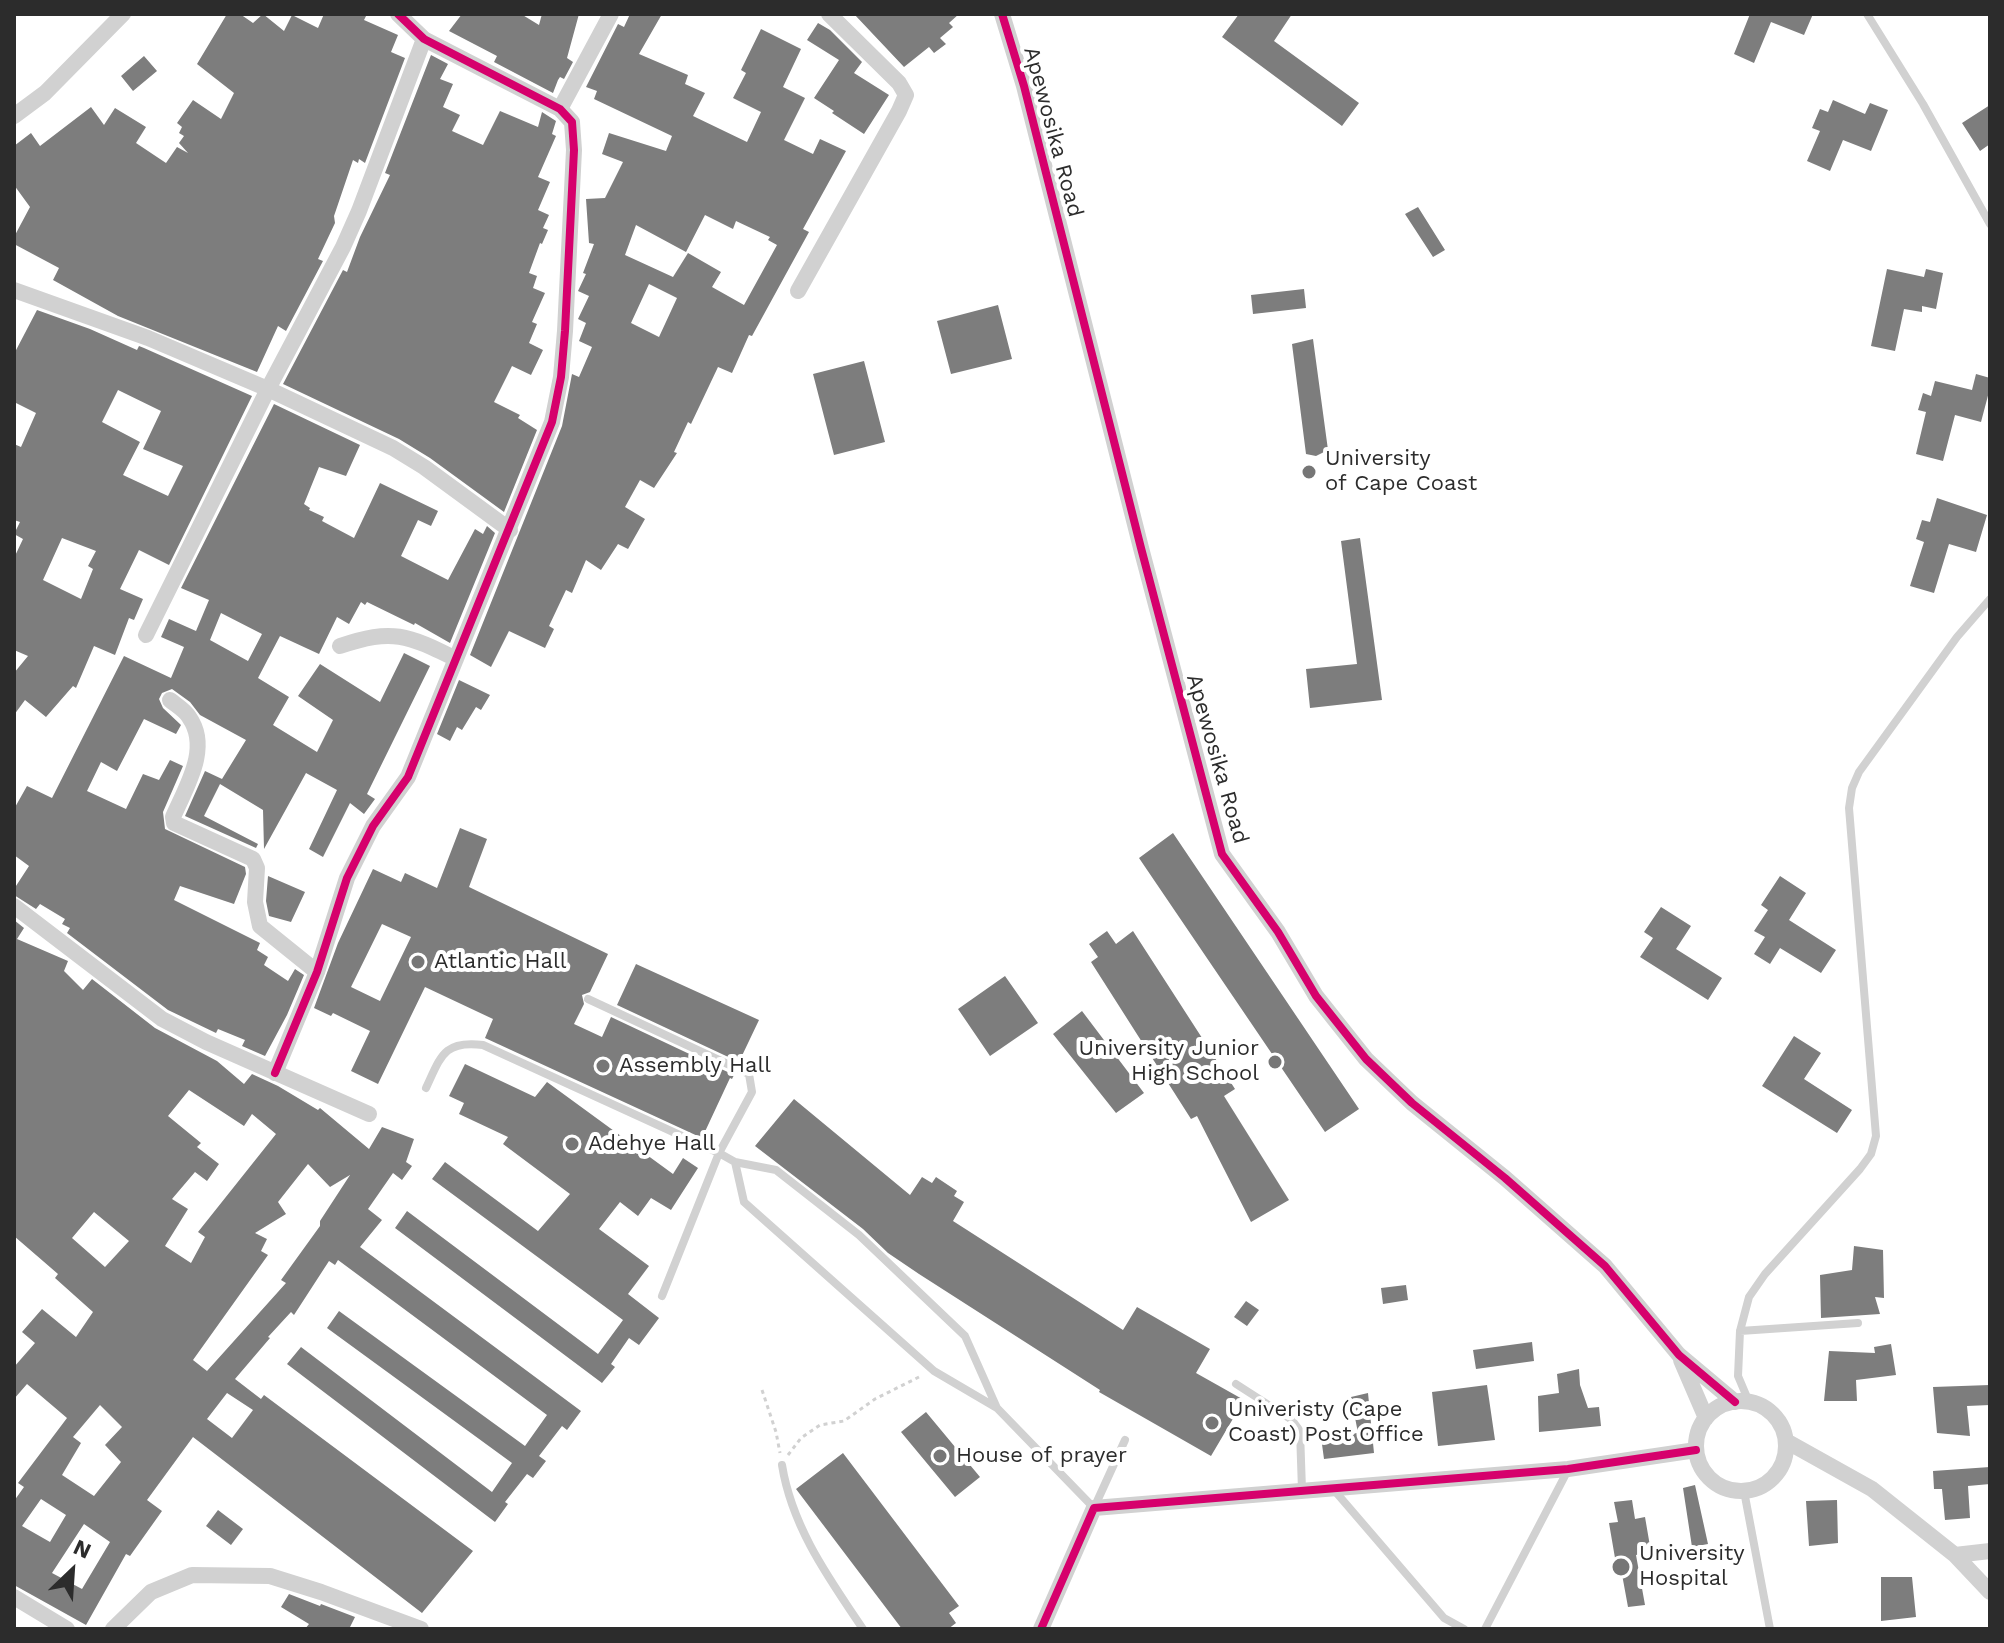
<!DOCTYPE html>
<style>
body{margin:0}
#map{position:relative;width:2004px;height:1643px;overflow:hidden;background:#fff;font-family:"Work Sans",sans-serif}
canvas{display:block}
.frame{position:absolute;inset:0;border:16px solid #2c2c2c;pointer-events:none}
.north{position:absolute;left:32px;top:1531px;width:80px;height:80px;-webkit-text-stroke:6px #fff;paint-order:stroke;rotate:25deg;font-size:22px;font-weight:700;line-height:32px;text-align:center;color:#2c2c2c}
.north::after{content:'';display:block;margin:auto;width:28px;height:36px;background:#2c2c2c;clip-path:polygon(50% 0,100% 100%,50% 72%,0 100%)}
</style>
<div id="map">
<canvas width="2004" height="1643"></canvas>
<div class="frame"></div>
<div class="north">N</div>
</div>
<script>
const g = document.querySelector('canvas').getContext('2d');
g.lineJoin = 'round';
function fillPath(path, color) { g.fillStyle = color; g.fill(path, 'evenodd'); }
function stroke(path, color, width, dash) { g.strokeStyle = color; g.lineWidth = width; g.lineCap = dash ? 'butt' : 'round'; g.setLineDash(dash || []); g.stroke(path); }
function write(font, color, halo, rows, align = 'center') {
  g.font = font + ' "Work Sans",sans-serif'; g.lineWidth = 8; g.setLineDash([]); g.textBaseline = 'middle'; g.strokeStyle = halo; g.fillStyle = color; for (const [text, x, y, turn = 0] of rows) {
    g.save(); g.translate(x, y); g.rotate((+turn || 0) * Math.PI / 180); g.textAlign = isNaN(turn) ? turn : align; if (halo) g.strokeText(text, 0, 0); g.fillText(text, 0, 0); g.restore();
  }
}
const building = new Path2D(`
 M227 14H240L253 23 263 14 284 31 292 15 318 28 324 14H367L364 20 398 35 391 52 405 58 365 163 359 159 358 163 353 160 334 216 335 223 318 259 323 261 286 331 278 326 257 372 118 316 53 280 59 268 14 244V237L30 207 14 185V146L31 133 40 146 91 107 104 125 115 108 146 127 136 143 166 163 177 147 188 153 179 143 184 136 179 133 182 127 177 123 193 100 221 119 234 93 197 64Z
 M462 14H521L539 25 542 14H579L567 58 573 62 564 79 560 77 558 80 553 93 494 62 497 56 449 31Z
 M630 14H662L639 54 688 75 685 84 705 93 693 116 747 142 761 112 733 98 746 73 741 70 761 29 801 49 783 87 805 98 784 140 813 154 820 139 846 151 803 229 809 232 752 336 749 335 732 373 718 367 691 424 688 422 674 452 677 453 654 488 640 480 625 507 645 519 628 549 618 544 601 570 586 560 572 593 566 590 549 626 554 629 545 648 509 631 491 667 470 655 562 426 572 374 579 377 592 347 579 341 586 323 578 319 589 296 578 291 586 274 583 273 594 244 589 243 586 199 605 198 623 162 602 154 609 133 666 151 672 136 594 99 597 91 586 87 618 24 624 27ZM705 215 733 229 736 221 770 237 768 240 777 245 744 305 712 287 721 272 688 253 673 277 625 255 636 225 686 252ZM649 284 677 298 659 337 631 323Z
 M854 14H959L949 23 953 27 940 38 946 44 934 53 929 47 904 67Z
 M1239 14H1292L1274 41 1359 103 1342 126 1222 37Z
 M1750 14H1813L1804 35 1771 22 1754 63 1734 54Z
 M818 23 830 30 862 62 854 73 889 95 864 134 832 113 834 111 814 98 839 60 807 40Z
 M431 55 448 64 440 79 453 84 443 107 460 115 452 131 483 145 500 111 538 127 542 112 556 121 552 134 556 136 538 177 550 182 538 210 549 215 543 228 548 230 542 244 540 243 529 273 537 276 533 288 545 293 532 322 537 324 529 343 543 350 531 375 512 366 494 402 520 415 518 418 537 430 504 512 430 458 399 439 283 384 343 270 347 272 360 237 390 175 385 173Z
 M144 56 157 71 133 91 121 76Z
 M1833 100 1865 114 1870 103 1888 110 1871 151 1843 140 1830 171 1807 161 1820 131 1812 128 1820 109 1828 112Z
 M1990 105V144L1980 151 1962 123Z
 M1418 207 1445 250 1433 257 1405 214Z
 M1887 269 1924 277 1926 269 1943 273 1936 309 1922 306V312L1904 309 1895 351 1871 346Z
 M1304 289 1306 308 1253 314 1251 295Z
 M998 305 1012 359 951 374 937 321Z
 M37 310 90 329 137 350 139 346 144 348 252 396 169 565 139 550 120 589 143 599 134 620 129 618 115 655 94 646 76 688 73 686 46 717 25 700 14 715V673L28 656 14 650V558L23 539 14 534 20 522 14 520V444L21 447 36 413 14 402V354ZM118 390 161 411 143 449 183 466 168 496 123 475 140 442 102 422ZM62 538 96 551 88 566 93 569 81 599 43 580Z
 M1313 339 1328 450 1316 456 1306 454 1292 344Z
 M864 361 885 442 834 455 813 374Z
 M1976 374 1990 378V388L1981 422 1955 415 1943 461 1916 454 1926 412 1918 410 1923 393 1931 396 1935 381 1972 390Z
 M274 404 360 445 346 476 319 467 304 504 310 508 309 510 324 517 322 521 354 538 380 483 438 511 431 526 418 520 401 556 448 580 475 529 483 534 487 526 495 533 450 643 415 623 414 625 367 602 365 605 361 602 349 624 337 617 319 654 280 636 258 678 289 697 273 725 317 752 333 720 298 696 320 664 380 702 404 653 430 666 367 794 375 799 364 814 350 803 323 857 309 849 337 790 306 773 264 849 263 810 220 784 204 816 258 844 256 848 185 816 205 771 222 779 246 740 200 715 190 702 172 689 162 693 159 699 163 708 181 725 176 734 144 719 117 771 101 762 87 791 126 809 143 774 159 780 170 760 183 766 163 812 165 829 245 867 246 874 234 904 180 886 174 900 260 943 257 950 268 957 264 965 288 981 295 969 304 975 287 1015 265 1056 242 1046 245 1040 218 1029 216 1033 168 1010 67 933 70 928 62 924 65 919 40 904 36 909 14 895V889L29 866 14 855V809L27 786 52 798 124 656 171 678 184 647 161 637 169 619 196 631 209 600 181 588ZM221 613 262 634 248 661 210 640Z
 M1937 498 1987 515 1976 552 1949 544 1934 593 1910 586 1924 542 1916 539 1922 520 1930 522Z
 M1360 538 1382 700 1310 708 1306 669 1357 664 1341 541Z
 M459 680 490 695 481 710 476 707 462 730 457 727 450 741 437 734Z
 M460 828 487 839 469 887 608 954 590 992 582 995 584 1004 574 1024 602 1037 611 1017 734 1075 732 1079 730 1078 702 1138 485 1038 493 1019 425 987 378 1084 351 1071 370 1031 333 1013 331 1016 314 1008 338 943 373 869 401 882 405 873 437 888ZM382 924 411 937 380 1001 351 987Z
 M1173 833 1359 1109 1325 1132 1139 858Z
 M268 876 305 892 291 922 269 916 266 901Z
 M1780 876 1806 893 1789 920 1836 950 1821 973 1780 948 1770 964 1754 954 1765 937 1754 931 1768 910 1761 905Z
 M1661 907 1691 926 1676 949 1722 978 1708 1000 1640 957 1653 938 1644 932Z
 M14 920 24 928 17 939 68 961 64 971 83 990 92 979 155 1028 217 1061 244 1084 252 1074 278 1086 318 1110 320 1108 369 1149 382 1127 414 1139 406 1162 412 1166 402 1180 393 1173 368 1209 382 1220 360 1247 581 1411 567 1430 562 1426 539 1456 546 1461 533 1478 527 1474 505 1502 508 1504 495 1522 287 1364 301 1347 492 1492 512 1463 327 1328 339 1311 525 1446 547 1415 338 1260 335 1265 329 1261 294 1315 291 1312 268 1337 270 1338 235 1379 261 1399 264 1395 473 1551 422 1613 193 1437 147 1500 162 1511 130 1556 126 1554 86 1625 14 1585V1501L24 1487 18 1483 67 1418 27 1384 14 1399V1367L35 1343 22 1332 42 1309 76 1337 93 1312 55 1278 58 1274 14 1236ZM189 1090 244 1126 252 1114 276 1134 198 1232 205 1237 191 1263 165 1246 188 1209 172 1199 195 1172 207 1181 219 1164 197 1147 201 1143 168 1116ZM308 1164 330 1187 350 1175 320 1221V1226L281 1280 286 1283 207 1371 193 1360 268 1255 261 1251 267 1239 255 1233 286 1214 278 1202ZM94 1212 129 1241 105 1267 72 1238ZM227 1393 253 1410 232 1438 207 1419ZM100 1405 122 1427 105 1445 121 1462 94 1496 62 1475 81 1443 73 1437ZM41 1499 66 1515 50 1542 22 1526ZM84 1524 110 1542 82 1589 52 1573Z
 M1107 931 1116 944 1133 931 1235 1089 1224 1096 1289 1200 1251 1222 1197 1116 1191 1119 1091 962 1098 957 1089 944Z
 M636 964 759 1020 739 1062 617 1005Z
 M1005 976 1038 1023 990 1056 958 1009Z
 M1082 1011 1144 1093 1116 1113 1053 1034Z
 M1794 1036 1821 1053 1804 1079 1852 1110 1837 1133 1762 1086Z
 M465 1064 535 1097 547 1082 673 1174 683 1158 698 1168 671 1210 651 1198 638 1216 620 1202 599 1229 649 1266 628 1294 659 1318 639 1345 629 1338 611 1364 615 1367 602 1383 395 1228 407 1211 598 1354 623 1320 432 1179 445 1162 538 1231 570 1194 503 1144 508 1137 459 1114 464 1103 449 1096Z
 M794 1099 910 1195 922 1177 932 1183 936 1177 957 1191 954 1196 964 1202 953 1221 1123 1330 1137 1307 1210 1349 1196 1373 1244 1400 1211 1456 1099 1392 1100 1390 919 1274 888 1253 863 1229 755 1146Z
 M1854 1246 1883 1250 1884 1298 1875 1297 1880 1314 1821 1318 1820 1275 1852 1270Z
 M1406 1285 1408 1300 1383 1304 1381 1288Z
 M1246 1301 1259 1310 1247 1326 1234 1317Z
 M1532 1342 1534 1361 1476 1369 1473 1350Z
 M1891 1344 1896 1375 1856 1380 1857 1401H1824L1829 1351 1875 1353 1874 1347Z
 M1579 1369 1580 1385 1588 1408 1599 1407 1601 1426 1539 1432 1538 1396 1559 1393 1557 1374Z
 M1487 1385 1495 1440 1438 1446 1432 1392Z
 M1990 1385V1405L1967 1406 1970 1436 1937 1433 1933 1387Z
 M1368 1393 1374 1453 1324 1459 1321 1437 1358 1433 1351 1397Z
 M926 1412 980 1477 955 1497 901 1432Z
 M843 1453 959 1606 949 1613 956 1623 948 1629H902L796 1489Z
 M1990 1467V1484L1968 1486 1970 1518 1945 1520 1942 1489H1934L1933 1471Z
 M1695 1485 1708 1544 1692 1547 1683 1488Z
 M1632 1500 1635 1519 1645 1517 1651 1552 1636 1555 1645 1605 1628 1607 1619 1558H1615L1609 1523 1618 1522 1614 1502Z
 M1837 1500 1838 1543 1809 1546 1806 1501Z
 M218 1510 243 1529 231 1545 206 1526Z
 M1881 1577H1912L1916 1617 1881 1621Z
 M289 1594 320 1606 321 1604 355 1617 349 1629H305L309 1624 281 1607Z`);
const path = new Path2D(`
 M762 1390 776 1432 780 1453
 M788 1455 801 1438 820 1425 844 1421 875 1399 919 1377`);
const service = new Path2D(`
 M1867 14 1923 104 1990 224
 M588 999 749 1074 752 1092 719 1153 735 1162 776 1170 859 1235 965 1336 997 1408
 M426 1088C441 1056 444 1040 483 1045L719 1153 662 1296
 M735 1162 744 1202 934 1371 997 1408 1094 1508 1125 1440
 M1740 1331 1858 1323
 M1236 1384 1292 1420 1300 1431 1302 1490
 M1749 1402 1738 1376 1740 1331 1749 1297 1765 1274 1860 1169 1871 1154 1876 1136 1849 808 1852 788 1859 772 1957 637 1990 599
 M782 1465C792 1527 828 1577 863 1629
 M1334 1490 1444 1618 1464 1629
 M1744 1491 1770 1629
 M1485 1629 1568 1470`);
const minor = new Path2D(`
 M1002 14 1024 86 1141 548 1222 854 1278 932 1316 996 1366 1059 1412 1103 1505 1178 1605 1266 1679 1355 1735 1402
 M560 109 611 14
 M14 116 45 93 123 14
 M14 290 148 338 268 389 393 448 424 467 510 530
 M798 291 899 111 906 95 899 83 829 14
 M146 635 268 389 343 247 359 211 424 39
 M340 646C393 628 407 635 456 659
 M170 700C176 705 185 710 189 717 211 748 186 787 173 817L174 823 253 859 257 868 255 902 260 926 317 972
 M14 906 162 1019 206 1042 369 1114
 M275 1073 317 972 347 878 373 826 408 777 552 422 561 377 565 331 574 150 572 122 560 109 424 39 398 14
 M1681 1360 1706 1418
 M1696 1446a45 45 0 1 1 90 0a45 45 0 1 1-90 0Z
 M1786 1441 1872 1489 1955 1555 1990 1592
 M1955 1555 1990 1551
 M14 1597 67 1629
 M113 1629 151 1592 192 1575 270 1576 321 1592 421 1629
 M1041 1629 1094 1508 1568 1469 1696 1450`);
const cycleway = new Path2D(`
 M1002 14 1024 86 1141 548 1222 854 1278 932 1316 996 1366 1059 1412 1103 1505 1178 1605 1266 1679 1355 1735 1402
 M275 1073 317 972 347 878 373 826 408 777 552 422 561 377 565 331 574 150 572 122 560 109 424 39 398 14
 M1041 1629 1094 1508 1568 1469 1696 1450`);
const markers = [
 [1309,472,8,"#767676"],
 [418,962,8,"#767676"],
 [1275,1062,8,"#767676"],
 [603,1066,8,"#767676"],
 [572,1144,8,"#767676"],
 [1212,1423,8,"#767676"],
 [940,1456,8,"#767676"],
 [1621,1567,10,"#767676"]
];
const streetNames = [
 ["Apewosika Road",1053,132,75],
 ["Apewosika Road",1217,759,74]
];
const poiNames = [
 ["University",1325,459],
 ["of Cape Coast",1325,484],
 ["Atlantic Hall",434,962],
 ["University Junior",1259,1049,"right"],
 ["High School",1259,1074,"right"],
 ["Assembly Hall",619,1066],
 ["Adehye Hall",588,1144],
 ["Univeristy (Cape",1228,1410],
 ["Coast) Post Office",1228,1435],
 ["House of prayer",956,1456],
 ["University",1639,1554],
 ["Hospital",1639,1579]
];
fillPath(building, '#7d7d7d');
stroke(path, '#d1d1d1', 3, [4, 4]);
stroke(service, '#d1d1d1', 8);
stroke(minor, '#d1d1d1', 16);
stroke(cycleway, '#d6006c', 8);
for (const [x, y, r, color] of markers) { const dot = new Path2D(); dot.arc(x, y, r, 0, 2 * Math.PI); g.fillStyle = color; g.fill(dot); stroke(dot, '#fff', 3); }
write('22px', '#2c2c2c', '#fff', streetNames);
write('22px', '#2c2c2c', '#fff', poiNames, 'left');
</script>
